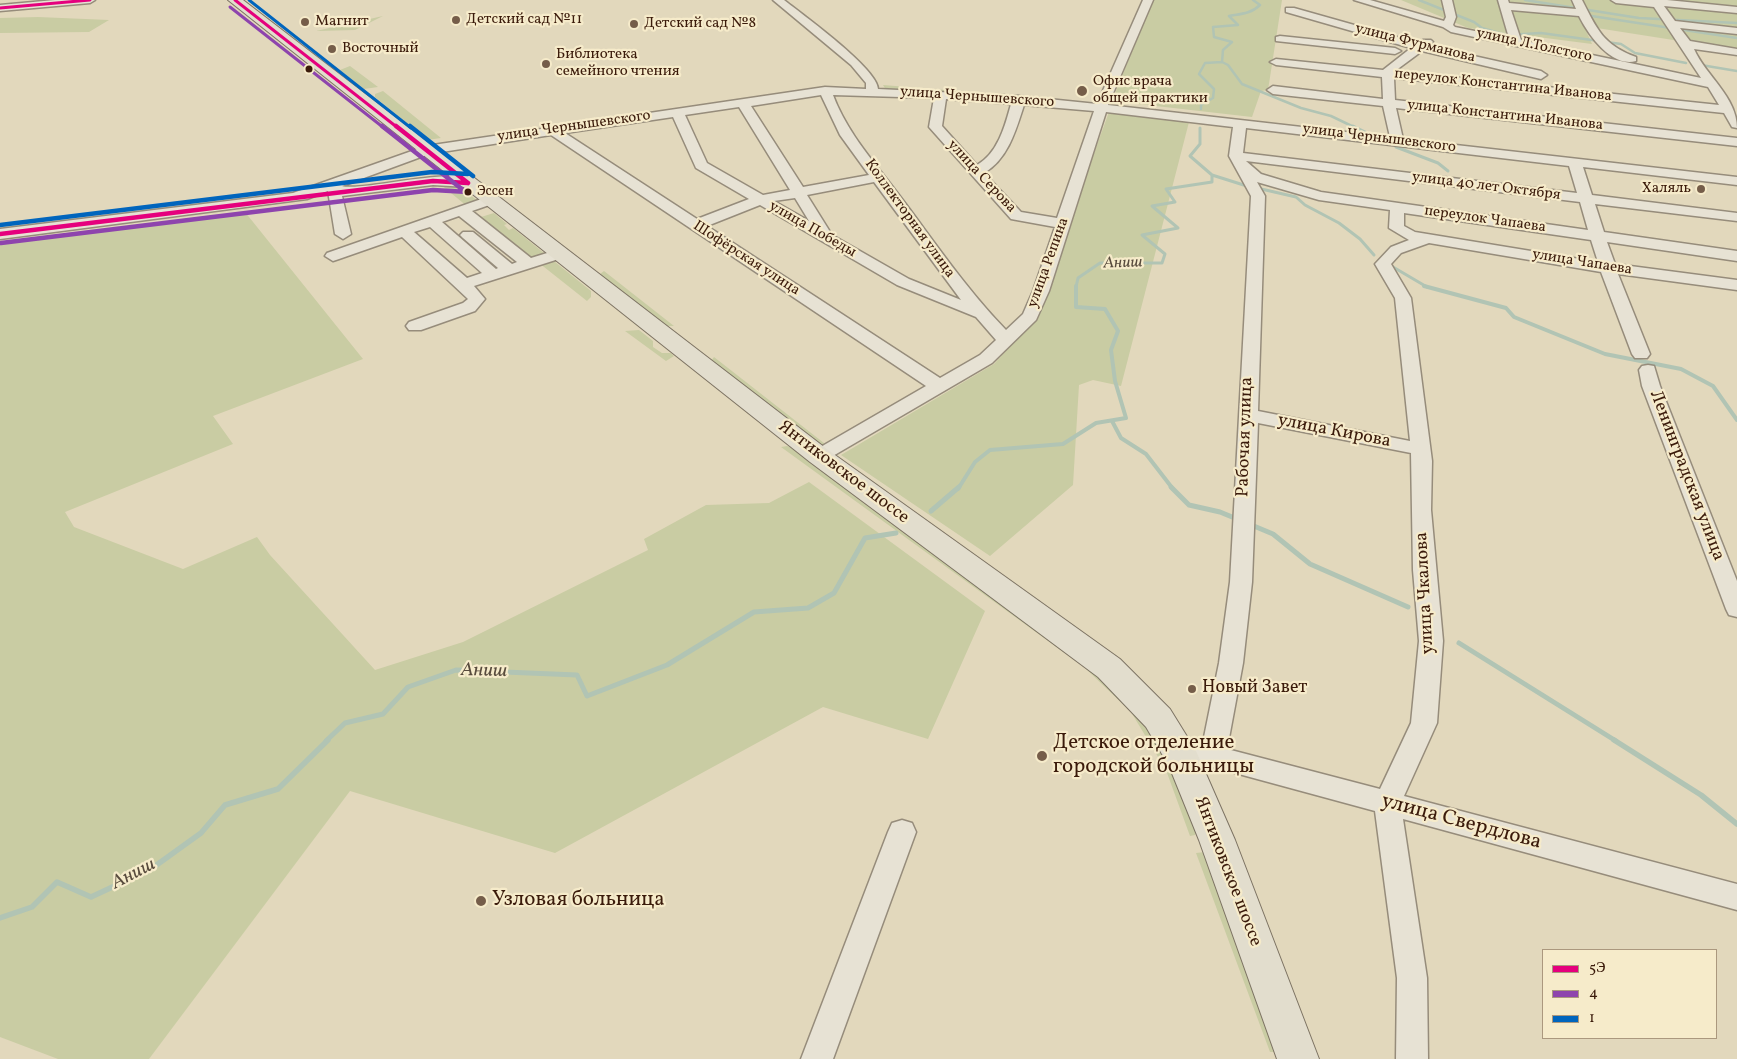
<!DOCTYPE html>
<meta charset="utf-8">
<style>
body{margin:0}
#map{position:relative;width:1737px;height:1059px;overflow:hidden;background:#e2d8bc;font-family:Vollkorn,serif}
canvas{display:block}
.legend{position:absolute;left:1542px;top:949px;width:175px;height:90px;box-sizing:border-box;background:#f6ebca;border:1px solid #ab987e;margin:0;padding:6px 9px;list-style:none;font-size:15px;color:#3b1b0b}
.legend li{display:flex;align-items:center;gap:10px;height:25px}
.legend b{width:25px;border:1px solid #ab987e}
</style>
<div id="map">
<canvas width="1737" height="1059"></canvas>
<ul class="legend">
<li><b style="height:6px;background:#e5007d"></b>5Э</li>
<li><b style="height:6px;background:#8e44ad"></b>4</li>
<li><b style="height:6px;background:#0065bd"></b>1</li>
</ul>
</div>
<script>
const g = document.querySelector('canvas').getContext('2d');
g.lineJoin = 'round';
function fillPath(path, color) { g.fillStyle = color; g.fill(path, 'evenodd'); }
function stroke(path, color, width, dash) { g.strokeStyle = color; g.lineWidth = width; g.lineCap = dash ? 'butt' : 'round'; g.setLineDash(dash || []); g.stroke(path); }
function write(font, color, halo, rows, align = 'center') {
  g.font = font + ' Vollkorn,serif'; g.lineWidth = 4.5; g.setLineDash([]); g.textBaseline = 'middle'; g.strokeStyle = halo; g.fillStyle = color; for (const [text, x, y, turn = 0] of rows) {
    g.save(); g.translate(x, y); g.rotate((+turn || 0) * Math.PI / 180); g.textAlign = isNaN(turn) ? turn : align; if (halo) g.strokeText(text, 0, 0); g.fillText(text, 0, 0); g.restore();
  }
}
const green = new Path2D(`
 M1153 0H1282L1268 90 1261 91 1252 117 1112 101Z
 M1401 0H1737V50L1584 26 1592 44 1468 28Z
 M383 16 355 30 316 31Z
 M38 17 109 20 89 32 0 33V18Z
 M350 66 378 87 364 89 340 70Z
 M883 85 1008 95 1007 97 886 90Z
 M383 91 441 138 427 140 375 97V94Z
 M1109 112 1189 122 1121 386 1093 380 1079 385 1073 485 990 556 841 455 994 364 1033 321Z
 M451 183 462 188 480 203 468 207 440 184Z
 M245 212 363 359 213 416 233 444 65 512 74 527 183 569 257 537 270 555 375 670 463 642 648 550 644 539 706 505 769 503 809 482 985 611 928 739 823 707 555 853 350 791 149 1059H58L0 1037V242Z
 M494 213 507 224 504 225 509 230 513 228 591 291V297L587 301 481 217Z
 M604 271 674 326H667L600 274Z
 M639 330 653 341V347L662 353H671L674 356 666 361 625 331Z
 M714 357 829 447 826 448 711 361Z
 M787 446 793 448 1095 669 1138 710 1173 771 1197 830 1195 835 1190 836 1166 770 1131 712 1084 667 781 447Z
 M1205 852 1277 1052H1270L1196 853Z`);
const streamFar4 = new Path2D(`
 M1419 0 1474 22 1482 28 1506 35 1541 33 1621 44 1635 53 1686 63
 M1525 0 1639 18 1737 23
 M1585 15 1737 38
 M1222 62 1228 65 1242 84 1301 108 1331 116 1356 128
 M1701 65 1737 71
 M1201 109V105L1213 98 1214 89 1199 74 1205 63 1222 62 1223 50 1232 42 1214 37 1213 27 1238 25 1229 16C1240 14 1251 14 1260 5L1253 0`);
const streamFar3 = new Path2D(`
 M1353 126 1373 136
 M1396 147 1438 163 1448 171
 M1212 175 1250 187
 M1257 188 1296 197 1305 205 1339 223 1360 239 1374 255
 M1393 267 1427 287
 M1076 287 1078 278 1100 263H1162L1165 254 1142 235 1178 228 1152 206 1175 202 1166 189 1212 182V175L1190 156 1200 144V128`);
const streamFar2 = new Path2D(`
 M1424 286 1506 308 1514 317 1605 354 1681 369 1713 386 1737 420
 M1112 421 1121 438 1146 454 1173 489
 M958 489 975 462 990 450 1063 444 1096 423 1126 418 1115 381 1111 350 1118 331 1105 309 1076 307V286`);
const streamFar1 = new Path2D(`
 M1171 487 1189 505 1220 512 1237 519
 M931 511 959 487
 M1249 524 1273 534 1310 564 1408 607
 M1459 643 1616 741
 M326 741 345 723 383 714 408 687 456 670 577 675 587 696 667 665 754 612 808 608 834 593 865 538 896 533`);
const stream = new Path2D(`
 M1614 740 1701 795 1737 824
 M0 918 32 907 57 882 91 897 151 869 201 833 225 805 278 789 328 740`);
const minor = new Path2D(`
 M55 0H95L90 3 0 11V5Z
 M773 0H784C803 15 878 69 878 89L1019 96 1097 104 1143 0H1153L1108 105 1390 137 1383 106 1273 94 1267 90 1273 86 1383 99 1382 77 1276 65 1270 62 1276 59 1383 70 1411 48 1286 12V8H1294L1418 43 1423 40H1431L1433 42 1429 46 1541 71 1547 75 1541 79 1422 51 1395 71 1719 105 1708 87 1451 32 1443 27 1354 0H1370L1444 21 1446 17 1442 0H1452L1456 17 1453 25 1455 27 1509 38 1498 0H1508L1509 3 1576 9 1572 0H1582C1597 29 1603 45 1636 57V61C1611 68 1588 34 1579 16L1511 10 1521 40 1701 78 1654 7 1616 3 1611 0H1667L1737 7V13L1664 6 1675 21 1737 28V34L1680 28 1690 41 1737 49V55L1694 49C1706 76 1737 97 1737 128L1732 127 1724 113 1394 78 1395 100 1737 138V146L1396 108 1403 139 1737 177V185L1583 167 1592 195 1737 213V221L1595 204 1604 232 1737 251V261L1607 242 1615 264 1737 280V290L1618 274 1650 354 1647 358H1635L1632 354 1601 272 1429 243 1401 253 1391 264 1411 298 1432 461 1431 510 1443 641 1437 723 1404 796 1737 884V910L1403 819 1427 978 1428 1059H1396L1397 978 1375 811 1213 767 1198 769 1189 766 1185 758 1189 750 1202 747 1219 663 1230 582 1251 196 1229 156 1233 127 1106 112 1049 291 1036 320 992 363 826 460 819 462 812 460 809 456 812 452 926 386 551 135 429 154 342 186C363 192 461 164 475 183L468 187 433 185 342 196 351 234 343 239 335 234 328 191 307 199 0 239V229L293 193 426 146 825 87 866 89V83L851 65ZM821 95 840 135 869 175 803 187 751 106ZM833 95 934 98 929 127 1011 219 1055 227 1033 291 1023 314 1006 330C967 290 936 244 902 199 877 165 848 135 833 95ZM946 99 1011 104C1005 126 998 153 977 165L942 126ZM1024 105 1094 111 1057 218 1021 212 984 173C1008 159 1016 130 1024 105ZM739 107 790 190 763 195 707 163 685 115ZM673 117 696 168 749 199 697 219 565 133ZM1246 128 1569 166 1577 193 1243 153ZM1246 161 1580 202 1588 230 1321 192 1261 174ZM874 182 961 300 909 279 832 235 807 195ZM1257 182 1319 200 1390 210 1389 228 1409 240 1391 247 1375 264 1395 298 1410 441 1258 411 1265 196ZM795 198 809 221 774 201ZM760 205 897 285 976 317 996 340 980 355 940 378 707 226ZM1404 213 1591 240 1598 262 1415 232 1404 226ZM1258 423 1411 453 1413 570 1419 641 1411 723 1380 789 1227 749 1243 663 1252 582Z
 M1280 36 1395 48 1401 51 1395 54 1276 41V37Z
 M490 196 497 200 495 203 472 211 531 258 560 249 568 254 565 257 474 286 485 299 475 311 421 330H409L406 326 409 322 463 303 468 299 402 237 339 259 333 261 325 256 327 253ZM459 216 517 262 512 264 473 232H463L460 235 463 238 498 268 496 269 442 222ZM430 227 482 273 467 278 414 232Z
 M1648 365 1654 366 1660 386 1737 581V617L1729 615 1726 609 1642 386 1639 370 1642 366Z
 M902 820 912 823 916 832 833 1059H801L888 832 892 823Z`);
const major = new Path2D(`
 M228 0H243L828 450 1120 659 1170 709 1196 751 1235 840 1319 1059H1277L1199 840 1169 766 1146 727 1098 677 810 462Z`);
const bus1Far1 = new Path2D(`
 M235 0 398 128
 M0 8 90 0`);
const bus1 = new Path2D(`
 M396 126 468 183
 M0 234 433 181 468 183`);
const bus2Far1 = new Path2D(`
 M230 7 384 128`);
const bus2 = new Path2D(`
 M382 126 463 190
 M1 243 433 190 468 192`);
const bus3Far1 = new Path2D(`
 M249 0 411 128`);
const bus3 = new Path2D(`
 M410 126 473 176
 M0 225 432 172 468 174`);
const markers = [
 [456,20,5,"#755d49"],
 [305,22,5,"#755d49"],
 [634,24,5,"#755d49"],
 [332,49,5,"#755d49"],
 [546,64,5,"#755d49"],
 [309,69,4.5,"#3b1b0b"],
 [1082,91,6,"#755d49"],
 [1701,189,5,"#755d49"],
 [468,192,4.5,"#3b1b0b"],
 [1192,689,5,"#755d49"],
 [1042,756,6,"#755d49"],
 [481,901,6,"#755d49"]
];
const farBusnames = [
 ["Эссен",477,192]
];
const farPoinames = [
 ["Детский сад №11",466,20],
 ["Магнит",315,22],
 ["Детский сад №8",644,24],
 ["Восточный",342,49],
 ["Библиотека",556,55],
 ["семейного чтения",556,72],
 ["Офис врача",1093,82],
 ["общей практики",1093,99],
 ["Халяль",1691,189,"right"]
];
const farStreetnames = [
 ["улица Фурманова",1415,44,14],
 ["улица Л.Толстого",1534,46,12],
 ["переулок Константина Иванова",1503,86,6],
 ["улица Чернышевского",977,98,4],
 ["улица Константина Иванова",1505,116,6],
 ["улица Чернышевского",574,127,-8],
 ["улица Чернышевского",1379,139,7],
 ["улица Серова",981,177,47],
 ["улица 40 лет Октября",1486,187,7],
 ["Коллекторная улица",909,219,54],
 ["переулок Чапаева",1485,220,8],
 ["улица Победы",812,230,30],
 ["Шофёрская улица",746,259,33],
 ["улица Репина",1049,263,-70],
 ["улица Чапаева",1582,263,9]
];
const farWaternames = [
 ["Аниш",1123,264,-2]
];
const streetNames = [
 ["улица Кирова",1334,432,11],
 ["Рабочая улица",1246,437,-88],
 ["Янтиковское шоссе",843,473,37],
 ["Ленинградская улица",1686,476,69],
 ["улица Чкалова",1426,593,-93],
 ["Янтиковское шоссе",1227,872,69]
];
const poiNames = [
 ["Новый Завет",1202,689]
];
const waterNames = [
 ["Аниш",484,672,1],
 ["Аниш",134,875,-27]
];
const nearPoinames = [
 ["Детское отделение",1053,744],
 ["городской больницы",1053,768],
 ["Узловая больница",492,901]
];
const nearStreetnames = [
 ["улица Свердлова",1461,823,15]
];
fillPath(green, '#c9cca3');
stroke(streamFar4, '#b1c4b4', 2.5);
stroke(streamFar3, '#b1c4b4', 3);
stroke(streamFar2, '#b1c4b4', 4);
stroke(streamFar1, '#b1c4b4', 5);
stroke(stream, '#b1c4b4', 5.5);
stroke(minor, '#968c7b', 3);
stroke(major, '#7d7363', 2);
fillPath(minor, '#e7e2d4');
fillPath(major, '#e2ddcd');
stroke(bus1Far1, '#e5007d', 3);
stroke(bus1, '#e5007d', 4.5);
stroke(bus2Far1, '#8e44ad', 3);
stroke(bus2, '#8e44ad', 4.5);
stroke(bus3Far1, '#0065bd', 3);
stroke(bus3, '#0065bd', 4.5);
for (const [x, y, r, color] of markers) { const dot = new Path2D(); dot.arc(x, y, r, 0, 2 * Math.PI); g.fillStyle = color; g.fill(dot); stroke(dot, '#f6ebca', 2); }
write('14px', '#3b1b0b', '#f6ebca', farBusnames, 'left');
write('15px', '#3b1b0b', '#f6ebca', farPoinames, 'left');
write('15px', '#3b1b0b', '#f6ebca', farStreetnames);
write('italic 16px', '#584b3d', '#f6ebca', farWaternames);
write('18px', '#3b1b0b', '#f6ebca', streetNames);
write('18px', '#3b1b0b', '#f6ebca', poiNames, 'left');
write('italic 19px', '#584b3d', '#f6ebca', waterNames);
write('21px', '#3b1b0b', '#f6ebca', nearPoinames, 'left');
write('21px', '#3b1b0b', '#f6ebca', nearStreetnames);
</script>
